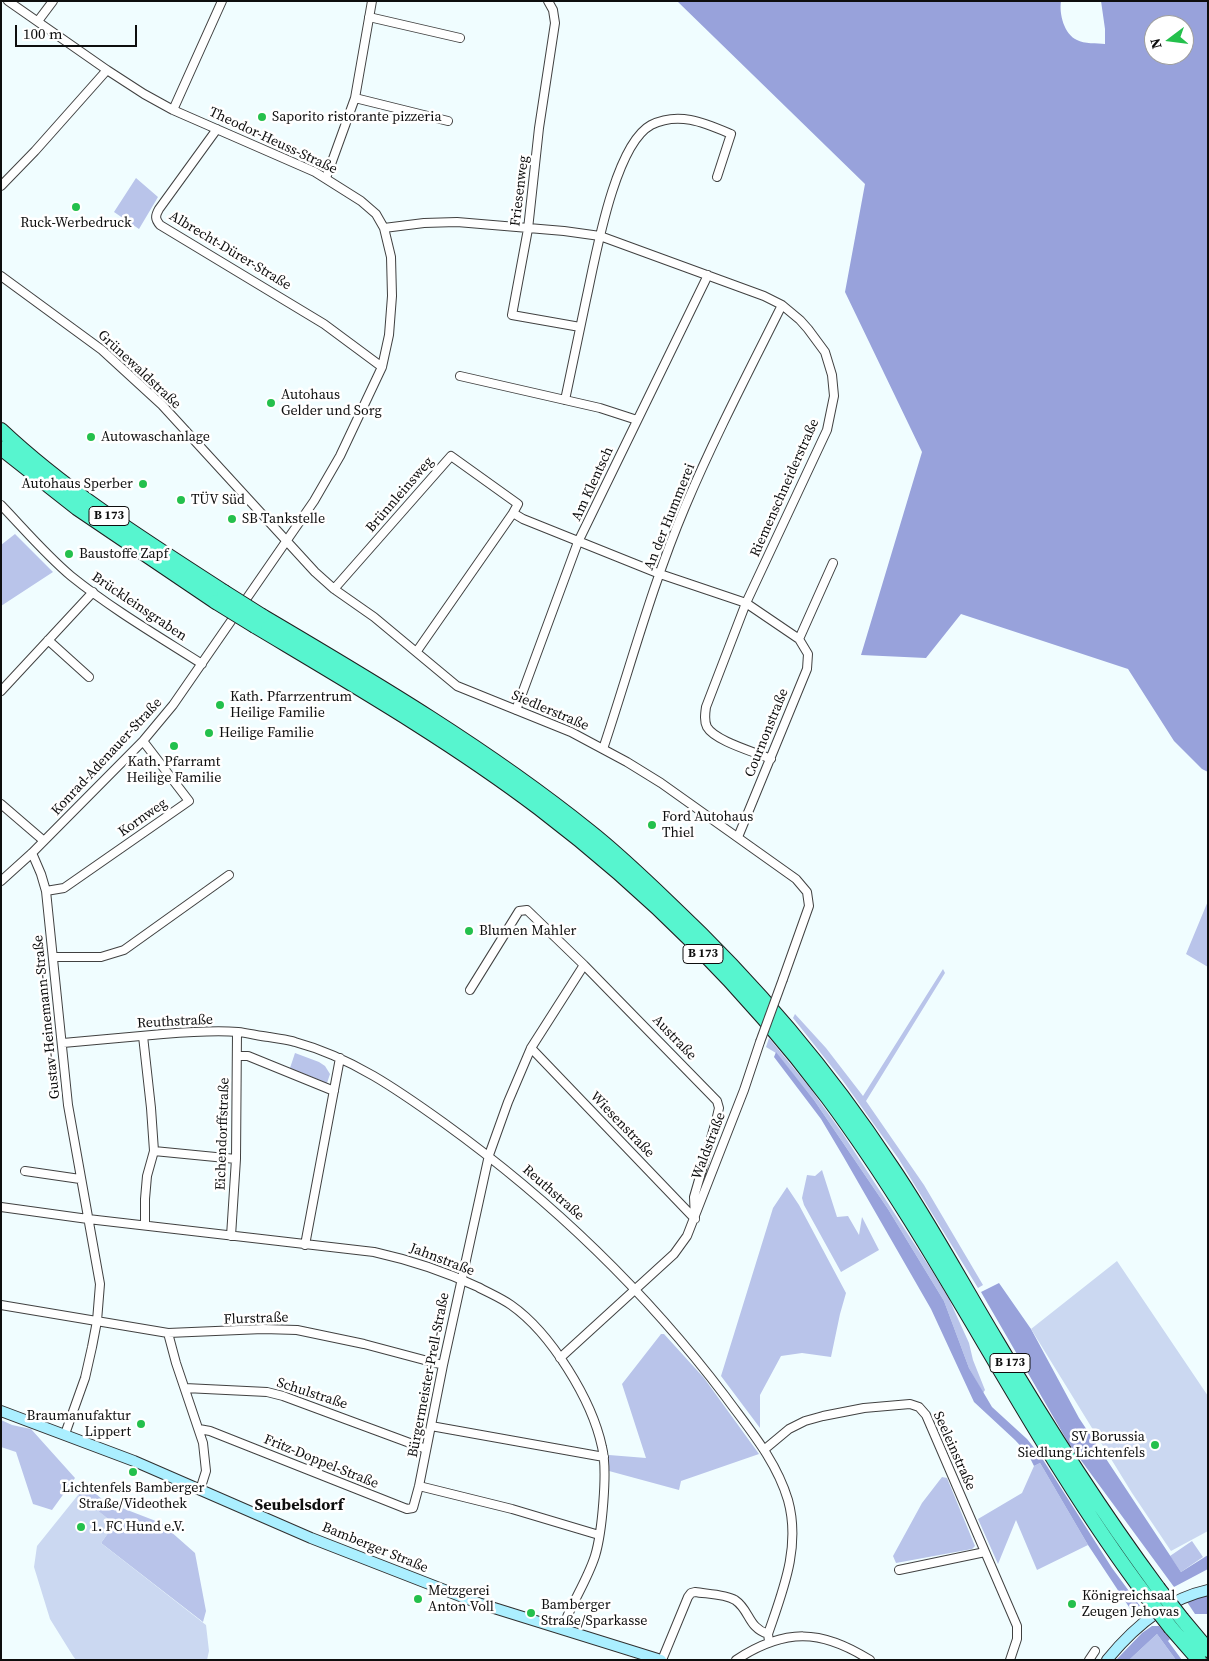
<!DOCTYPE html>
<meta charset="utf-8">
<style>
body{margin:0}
#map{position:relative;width:1209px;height:1661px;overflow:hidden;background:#f0fdff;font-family:"Source Serif 4",serif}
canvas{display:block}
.frame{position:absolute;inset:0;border:2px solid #0e0e0e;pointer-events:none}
.north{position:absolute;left:1144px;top:15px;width:50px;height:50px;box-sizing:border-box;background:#fff;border:1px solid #9f9f9f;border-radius:50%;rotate:255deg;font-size:14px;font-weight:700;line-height:20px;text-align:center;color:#0e0e0e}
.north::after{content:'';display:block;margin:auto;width:18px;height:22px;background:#24c04c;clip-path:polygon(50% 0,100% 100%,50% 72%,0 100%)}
.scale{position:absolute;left:15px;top:25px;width:122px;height:22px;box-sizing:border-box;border:2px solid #0e0e0e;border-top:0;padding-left:6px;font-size:15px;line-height:18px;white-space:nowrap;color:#0e0e0e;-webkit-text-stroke:4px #fff;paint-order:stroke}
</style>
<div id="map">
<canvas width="1209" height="1661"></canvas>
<div class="frame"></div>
<div class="north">N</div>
<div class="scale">100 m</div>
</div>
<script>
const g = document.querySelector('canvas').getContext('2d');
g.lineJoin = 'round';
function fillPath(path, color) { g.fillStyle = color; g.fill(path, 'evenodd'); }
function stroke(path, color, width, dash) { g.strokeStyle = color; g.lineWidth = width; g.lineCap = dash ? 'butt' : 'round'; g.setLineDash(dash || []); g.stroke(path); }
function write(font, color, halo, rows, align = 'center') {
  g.font = font + ' "Source Serif 4",serif'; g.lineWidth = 5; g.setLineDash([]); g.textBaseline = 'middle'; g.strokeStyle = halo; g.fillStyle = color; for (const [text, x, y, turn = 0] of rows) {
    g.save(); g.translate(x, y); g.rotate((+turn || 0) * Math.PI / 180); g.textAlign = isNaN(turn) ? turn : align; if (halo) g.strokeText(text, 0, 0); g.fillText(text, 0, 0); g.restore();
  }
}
const green = new Path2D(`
 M136 178 158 197 139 229 114 212Z
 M15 534 53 572 1 606V545Z
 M1208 901V967L1186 954Z
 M943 969 945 973 866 1101 924 1185 983 1285 978 1288 898 1158 843 1081 793 1018 795 1014 826 1048 863 1096Z
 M769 1038 810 1088 843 1134 932 1271 949 1299 969 1343 973 1360 985 1390 983 1393 969 1368 944 1301 888 1209 814 1100 776 1053 766 1047Z
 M295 1053 319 1062 325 1066 330 1074 327 1083 290 1068Z
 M822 1170 837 1217 848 1216 859 1235 862 1217 879 1250 841 1272 804 1205 802 1198 807 1175 815 1176Z
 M787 1187 799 1205 846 1293 840 1314 831 1357 802 1353 781 1356 760 1395V1428L721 1376 773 1208Z
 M661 1334H664L704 1378 759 1454 681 1481 679 1490 609 1471V1455L646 1458 622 1384Z
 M1 1420 12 1425 31 1429 75 1478 52 1510 33 1504 16 1452 1 1447Z
 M1040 1463 1088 1545 1037 1570 1016 1520 998 1564 978 1519 1022 1493 1034 1466Z
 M942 1477 947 1478 975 1546 972 1549 896 1563 893 1556 922 1503Z
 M86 1485 104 1501 161 1523 195 1553 206 1611 203 1622 101 1543 114 1524 78 1495Z
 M1192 1541 1203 1557 1181 1572 1170 1556Z
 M1157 1634 1176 1660H1129Z`);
const forest = new Path2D(`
 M677 1H1061C1059 14 1064 34 1077 40 1084 44 1097 43 1105 44V29L1101 1H1208V772L1202 769 1174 741 1128 669 961 614 926 658 861 655 922 452 845 292 865 184ZM1154 25H1184V55H1154Z
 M776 1052 814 1100 888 1209 944 1301 969 1368 992 1407 1027 1439 1040 1455 1112 1568 1140 1606 1131 1610 1088 1545 1040 1463 1034 1466 1028 1454 1015 1440 974 1402 931 1309 843 1156 821 1119 774 1057Z
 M999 1283 1031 1329 1079 1418 1181 1572 1208 1555V1569L1174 1587 1069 1444 981 1292Z
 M1208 1594V1614H1195L1187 1602Z
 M1152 1626H1159L1170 1639 1168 1641 1182 1660H1176L1157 1634 1129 1660H1116L1142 1633Z`);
const pitch = new Path2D(`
 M1117 1261 1208 1396V1531L1171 1551 1132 1493 1031 1329Z
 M78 1495 115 1524 101 1543 206 1625 209 1651 207 1660H76L73 1656 50 1619 34 1567 37 1546Z`);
const street = new Path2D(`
 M548 1 553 10 555 23 539 128 528 229 512 315 580 327
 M369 17 460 38
 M38 21 53 1
 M355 98 448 121
 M173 110 222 1
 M217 129 159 209C155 216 155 219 160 225L324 324 382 367
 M326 178 355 98 372 1
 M1 186 35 151 107 70
 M384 228 424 223 457 222 564 231 600 236 764 296 782 305 800 320 808 329 825 352 832 375 834 396 827 430 746 603 706 707C705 714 704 721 707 727 715 741 755 752 771 759
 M1 276 102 350 162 405 315 572 334 589 374 617 457 686 571 732 627 762 661 783 796 879 807 892 809 906 783 979
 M460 376 600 408 637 420
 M565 400C572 367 579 333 586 300 595 260 614 145 651 125 679 111 705 123 731 134L717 177
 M1 505C24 529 46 555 71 576 112 609 158 636 202 664
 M334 589 451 456 518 504 513 513 523 519 660 574 746 603 799 639 808 654 807 669 738 837
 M799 639 833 563
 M48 640 89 677
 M417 651 513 513
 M1 691 93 592
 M516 710 578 542 708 275
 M603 749C630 668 652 585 685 507 714 438 749 371 782 305
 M1 804 44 841
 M32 853 41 874 46 891 68 1105 100 1284 97 1321 92 1347 85 1378 65 1434
 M1 881 32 853 143 741 173 705 314 501 340 456 382 367 389 335 392 296 391 257 384 228 376 214 361 201 315 172 173 110 144 94 107 70 8 1
 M46 891 64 888 189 801 143 741
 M54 957H101L124 950 229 875
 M470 990 519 911 527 910 584 965 717 1101 719 1108 716 1121 694 1197 695 1219
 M143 1036 151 1108 154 1151 147 1176 145 1199V1225
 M63 1043C96 1040 130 1037 163 1034 188 1032 213 1030 238 1032 248 1033 259 1036 269 1037 278 1039 287 1039 295 1042 351 1057 398 1090 444 1123 552 1201 644 1289 725 1396 749 1429 776 1460 788 1500 801 1547 783 1590 768 1634L769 1641
 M531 1048 695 1219
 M237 1056H248L334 1091
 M154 1151 236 1159
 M25 1171 80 1179
 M1 1207 88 1219 374 1252C410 1260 444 1271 478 1287 489 1293 501 1298 511 1305 551 1333 592 1400 602 1447 608 1470 602 1533 595 1556 587 1581 571 1604 562 1629
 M231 1236 236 1159 237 1032
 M305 1245 340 1058
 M1 1305 168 1333 263 1329 297 1330 364 1344 443 1365
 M168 1333 176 1363 203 1443 206 1471 200 1490
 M560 1358 674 1254 687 1236 744 1090 760 1042
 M185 1388 267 1392 283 1396 426 1449
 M431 1426 604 1457
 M199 1429 210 1431 407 1509 413 1508 419 1486 443 1365 489 1155 508 1102 531 1048 584 965
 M765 1449 789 1429 805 1421 823 1416 864 1408 910 1404 919 1407 926 1415 1017 1626V1639L1010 1660
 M419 1486 512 1509 599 1535
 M899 1570 985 1552
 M662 1660 688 1597 691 1593 695 1592C707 1594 725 1594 735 1600 750 1610 748 1628 768 1634
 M736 1660C785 1628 821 1629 870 1660
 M1089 1660 1095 1651`);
const secondary = new Path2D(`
 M1 1411 134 1461 311 1538 478 1603 661 1660
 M1107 1660C1133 1628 1166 1599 1208 1590`);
const highway = new Path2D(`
 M1 430C68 493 147 542 224 592
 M1 448 77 508 216 602
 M262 616C374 682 487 749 589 831 617 853 643 878 669 903 753 982 828 1070 891 1166 929 1222 961 1282 996 1340 1046 1425 1099 1508 1158 1588
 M255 626C352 684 449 740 539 808 647 890 746 989 828 1098 946 1257 1028 1439 1147 1597
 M1182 1619 1208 1650
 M1171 1628 1199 1660`);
const streetBridge = new Path2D(`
 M760 1042 783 979`);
const highwayBridge = new Path2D(`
 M224 592 262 616
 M216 602 255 626
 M1158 1588 1182 1619
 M1147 1597 1171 1628`);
const markers = [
 [262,117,5,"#24c04c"],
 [76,207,5,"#24c04c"],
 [271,403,5,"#24c04c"],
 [91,437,5,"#24c04c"],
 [143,484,5,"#24c04c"],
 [181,500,5,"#24c04c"],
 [232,519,5,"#24c04c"],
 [69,554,5,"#24c04c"],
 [220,705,5,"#24c04c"],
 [209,733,5,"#24c04c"],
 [174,746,5,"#24c04c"],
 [652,825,5,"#24c04c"],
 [469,931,5,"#24c04c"],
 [141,1424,5,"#24c04c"],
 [1155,1445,5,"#24c04c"],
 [133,1472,5,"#24c04c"],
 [81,1527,5,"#24c04c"],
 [418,1599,5,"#24c04c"],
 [1072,1604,5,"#24c04c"],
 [531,1613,5,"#24c04c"]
];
const shields = [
 [109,516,40],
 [703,954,40],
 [1010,1363,40]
];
const shieldNames = [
 ["B 173",109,516],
 ["B 173",703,954],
 ["B 173",1010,1363]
];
const poiNames = [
 ["Saporito ristorante pizzeria",272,117],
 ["Ruck-Werbedruck",76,223,"center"],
 ["Autohaus",281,395],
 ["Gelder und Sorg",281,411],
 ["Autowaschanlage",101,437],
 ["Autohaus Sperber",133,484,"right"],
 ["TÜV Süd",191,500],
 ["SB Tankstelle",242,519],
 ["Baustoffe Zapf",79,554],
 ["Kath. Pfarrzentrum",230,697],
 ["Heilige Familie",230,713],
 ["Heilige Familie",219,733],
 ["Kath. Pfarramt",174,762,"center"],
 ["Heilige Familie",174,778,"center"],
 ["Ford Autohaus",662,817],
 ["Thiel",662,833],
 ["Blumen Mahler",479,931],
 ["Braumanufaktur",131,1416,"right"],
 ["Lippert",131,1432,"right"],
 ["SV Borussia",1145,1437,"right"],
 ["Siedlung Lichtenfels",1145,1453,"right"],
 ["Lichtenfels Bamberger",133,1488,"center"],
 ["Straße/Videothek",133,1504,"center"],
 ["1. FC Hund e.V.",91,1527],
 ["Metzgerei",428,1591],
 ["Anton Voll",428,1607],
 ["Königreichsaal",1082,1596],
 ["Zeugen Jehovas",1082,1612],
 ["Bamberger",541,1605],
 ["Straße/Sparkasse",541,1621]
];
const streetNames = [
 ["Theodor-Heuss-Straße",273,141,25],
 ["Friesenweg",520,191,-83],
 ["Albrecht-Dürer-Straße",230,251,31],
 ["Grünewaldstraße",139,370,43],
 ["Am Klentsch",593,484,-65],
 ["Riemenschneiderstraße",785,488,-66],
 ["Brünnleinsweg",400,495,-49],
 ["An der Hummerei",670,517,-68],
 ["Brückleinsgraben",139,607,34],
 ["Siedlerstraße",550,711,23],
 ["Cournonstraße",767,733,-68],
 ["Konrad-Adenauer-Straße",107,757,-47],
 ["Kornweg",143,818,-35],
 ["Gustav-Heinemann-Straße",47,1017,-96],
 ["Reuthstraße",175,1022,-3],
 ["Austraße",674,1038,46],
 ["Wiesenstraße",622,1125,46],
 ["Eichendorffstraße",223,1134,-88],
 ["Waldstraße",709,1146,-69],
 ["Reuthstraße",553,1193,41],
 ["Jahnstraße",442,1260,21],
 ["Flurstraße",256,1319,-2],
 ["Bürgermeister-Prell-Straße",429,1375,-79],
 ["Schulstraße",312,1394,18],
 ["Seeleinstraße",954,1451,66],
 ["Fritz-Doppel-Straße",321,1462,22],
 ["Bamberger Straße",375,1548,22]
];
const quarterNames = [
 ["Seubelsdorf",299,1506]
];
fillPath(green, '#b9c4ea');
fillPath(forest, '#98a2db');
fillPath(pitch, '#cbd8f1');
stroke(street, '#414141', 10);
stroke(secondary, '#303030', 12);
stroke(highway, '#1f1f1f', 16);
stroke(street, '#fff', 8);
stroke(secondary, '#abefff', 10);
stroke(highway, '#57f5cf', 14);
stroke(streetBridge, '#414141', 10, []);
stroke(highwayBridge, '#1f1f1f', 16, []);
stroke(streetBridge, '#fff', 8);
stroke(highwayBridge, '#57f5cf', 14);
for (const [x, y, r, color] of markers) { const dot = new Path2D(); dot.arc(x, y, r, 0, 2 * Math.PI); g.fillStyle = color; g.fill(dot); stroke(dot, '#fff', 2); }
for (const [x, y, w] of shields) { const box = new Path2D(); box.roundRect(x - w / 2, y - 9.5, w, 19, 4); g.fillStyle = '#fff'; g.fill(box); stroke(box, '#0e0e0e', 1); }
write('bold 12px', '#0e0e0e', null, shieldNames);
write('14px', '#0e0e0e', '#fff', poiNames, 'left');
write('14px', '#0e0e0e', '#fff', streetNames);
write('bold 16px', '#0e0e0e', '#fff', quarterNames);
</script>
